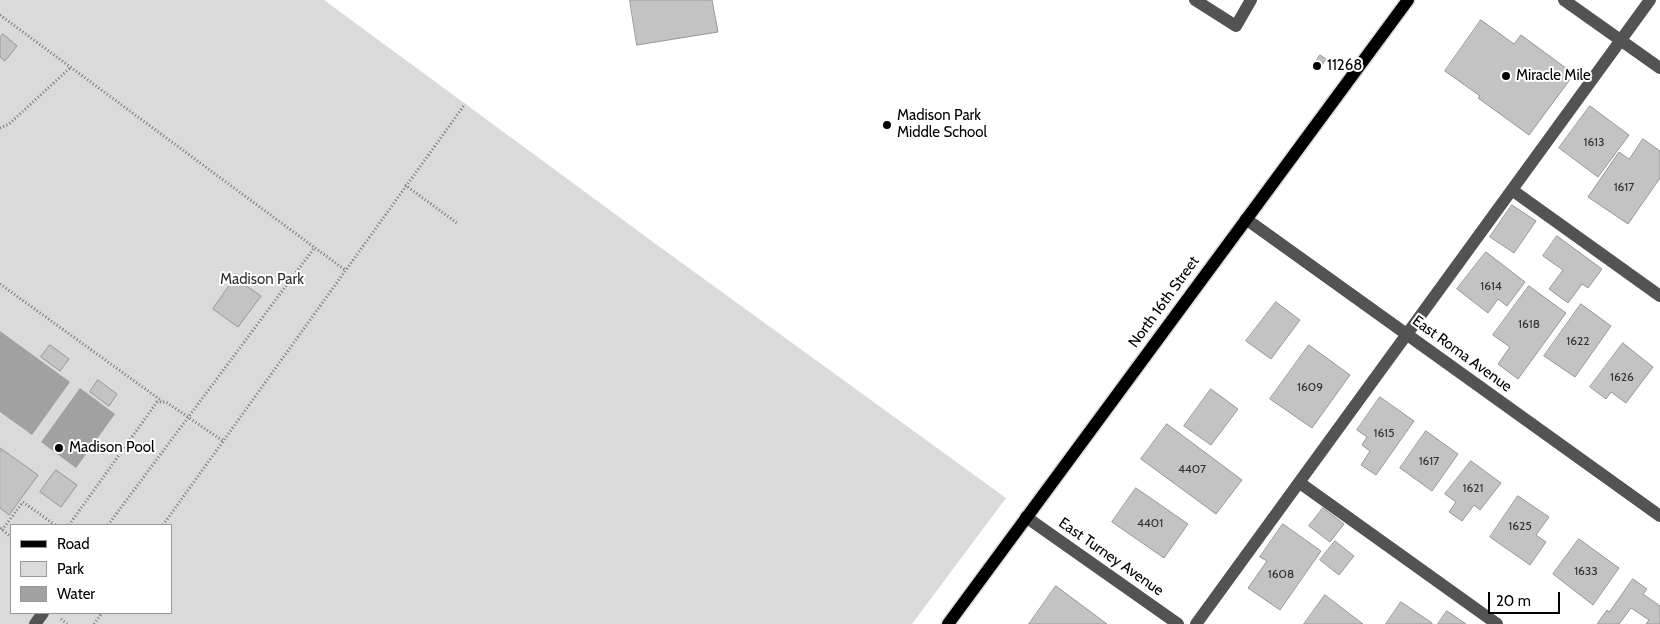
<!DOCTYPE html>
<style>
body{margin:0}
#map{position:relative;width:1660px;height:624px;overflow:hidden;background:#fff;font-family:Cabin,sans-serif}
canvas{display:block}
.legend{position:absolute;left:10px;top:524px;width:162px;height:90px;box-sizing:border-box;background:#fff;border:1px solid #999;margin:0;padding:6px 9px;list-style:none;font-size:15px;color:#000}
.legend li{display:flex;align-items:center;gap:10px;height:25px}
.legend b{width:25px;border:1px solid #999}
.scale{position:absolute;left:1488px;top:592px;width:72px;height:22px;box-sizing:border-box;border:2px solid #000;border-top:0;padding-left:6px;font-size:15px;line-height:18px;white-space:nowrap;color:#000;-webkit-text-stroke:4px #fff;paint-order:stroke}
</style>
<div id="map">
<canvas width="1660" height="624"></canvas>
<ul class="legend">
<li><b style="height:6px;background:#000"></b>Road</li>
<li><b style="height:14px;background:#dadada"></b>Park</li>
<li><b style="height:14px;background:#a1a1a1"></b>Water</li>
</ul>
<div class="scale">20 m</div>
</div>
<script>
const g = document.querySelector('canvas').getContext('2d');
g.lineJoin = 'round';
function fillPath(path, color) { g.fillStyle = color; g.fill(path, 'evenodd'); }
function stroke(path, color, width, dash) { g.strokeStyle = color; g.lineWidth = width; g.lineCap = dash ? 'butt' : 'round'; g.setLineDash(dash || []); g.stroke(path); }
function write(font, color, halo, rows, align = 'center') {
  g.font = font + ' Cabin,sans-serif'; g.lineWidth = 4; g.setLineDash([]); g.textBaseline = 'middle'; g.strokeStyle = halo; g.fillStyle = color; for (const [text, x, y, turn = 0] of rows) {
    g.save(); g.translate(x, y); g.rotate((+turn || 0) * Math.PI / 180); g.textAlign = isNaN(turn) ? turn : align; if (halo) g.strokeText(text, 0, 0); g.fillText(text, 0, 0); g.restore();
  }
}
const green = new Path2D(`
 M0 0H324L664 250 1006 498 912 624H0ZM11 525H171V613H11Z`);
const water = new Path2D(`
 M0 331 70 382 32 435 0 412Z
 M80 388 115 414 76 468 41 442Z`);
const building = new Path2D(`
 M630 0H712L718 32 637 45Z
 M1481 20 1514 44 1521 35 1574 74 1529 135 1478 98 1480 96 1445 71Z
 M3 34 17 46 5 61 0 57V38Z
 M1320 55 1326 59 1320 68 1312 67Z
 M1590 106 1629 135 1598 177 1559 148Z
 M1643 139 1660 151V178L1628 224 1588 197 1619 152 1629 159Z
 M1512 205 1536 221 1514 253 1490 237Z
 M1557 236 1602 269 1588 288 1582 284 1568 303 1549 289 1563 270 1543 256Z
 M1486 252 1525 282 1507 306 1498 299 1488 313 1457 289Z
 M235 278 261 296 238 327 213 309Z
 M1529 286 1566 313 1518 379 1498 364 1510 347 1493 335Z
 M1276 302 1300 320 1271 359 1246 341Z
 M1581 304 1611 326 1575 377 1544 356Z
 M1623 343 1653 367 1626 403 1611 392 1606 399 1590 387Z
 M50 345 69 359 60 371 41 357Z
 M1309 345 1350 375 1312 428 1270 399Z
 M98 380 117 394 109 406 90 392Z
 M1211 389 1238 409 1211 445 1184 426Z
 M1380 397 1414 421 1376 475 1361 465 1370 451 1362 445 1367 437 1357 430Z
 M1167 424 1242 480 1216 514 1141 459Z
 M1426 431 1458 454 1432 491 1400 468Z
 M0 448 38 475 9 515 0 508Z
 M1471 461 1501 483 1480 510 1474 505 1462 521 1449 512 1456 502 1445 494Z
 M56 470 77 485 61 507 40 492Z
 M1136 488 1188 524 1164 558 1112 522Z
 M1518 496 1549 517 1536 535 1546 542 1530 565 1490 537Z
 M1323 508 1344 524 1330 542 1309 526Z
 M1283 524 1321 551 1280 610 1248 588 1267 561 1260 557Z
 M1579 539 1619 568 1593 605 1553 574Z
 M1335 541 1354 556 1339 575 1320 560Z
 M1633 579 1647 589 1643 594 1660 606V624H1646L1649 620 1631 608 1619 624H1597L1607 610 1609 612Z
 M1056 586 1107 624H1029Z
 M1325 595 1363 624H1304Z
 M1401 602 1432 623V624H1386Z
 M1447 611 1466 624H1438Z`);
const path = new Path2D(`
 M0 15 345 270
 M0 128 9 124 71 67
 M405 185 457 223
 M0 284 162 401
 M69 525 157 402H166L223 441
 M108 525 315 247
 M163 525 465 104
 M0 528 11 537
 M2 530 23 502 55 525
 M61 619 67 624
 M94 624 102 613`);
const minor = new Path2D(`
 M1195 0 1236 26 1251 0
 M1564 0 1660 68
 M1512 190 1660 296
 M1246 219 1660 516
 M1300 483 1497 624
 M1026 517 1178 624
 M35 624 43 613
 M1196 624 1650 0`);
const major = new Path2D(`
 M948 624 1408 0`);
const markers = [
 [1317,66,5,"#000"],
 [1506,76,5,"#000"],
 [887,125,5,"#000"],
 [59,448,5,"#000"]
];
const numberNames = [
 ["1613",1594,142],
 ["1617",1624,187],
 ["1614",1491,286],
 ["1618",1529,324],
 ["1622",1578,341],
 ["1626",1622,377],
 ["1609",1310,387],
 ["1615",1384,433],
 ["1617",1429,461],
 ["4407",1192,469],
 ["1621",1473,488],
 ["4401",1150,523],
 ["1625",1520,526],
 ["1633",1586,571],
 ["1608",1281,574]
];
const poiNames = [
 ["11268",1327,66],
 ["Miracle Mile",1516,76],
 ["Madison Park",897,116],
 ["Middle School",897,133],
 ["Madison Pool",69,448]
];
const parkNames = [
 ["Madison Park",262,280]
];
const streetNames = [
 ["North 16th Street",1164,302,-54],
 ["East Roma Avenue",1462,354,36],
 ["East Turney Avenue",1111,557,35]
];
fillPath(green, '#dadada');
fillPath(water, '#a1a1a1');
fillPath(building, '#c3c3c3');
stroke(building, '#979797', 1);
stroke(major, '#dbdbdb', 15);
stroke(path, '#757575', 3, [1, 2.5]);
stroke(minor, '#535353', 12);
stroke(major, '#000', 12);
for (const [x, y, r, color] of markers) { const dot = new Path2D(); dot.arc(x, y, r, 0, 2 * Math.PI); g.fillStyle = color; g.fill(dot); stroke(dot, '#fff', 2); }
write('12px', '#313131', null, numberNames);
write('15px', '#000', '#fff', poiNames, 'left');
write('15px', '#313131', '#fff', parkNames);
write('15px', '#000', '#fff', streetNames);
</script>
